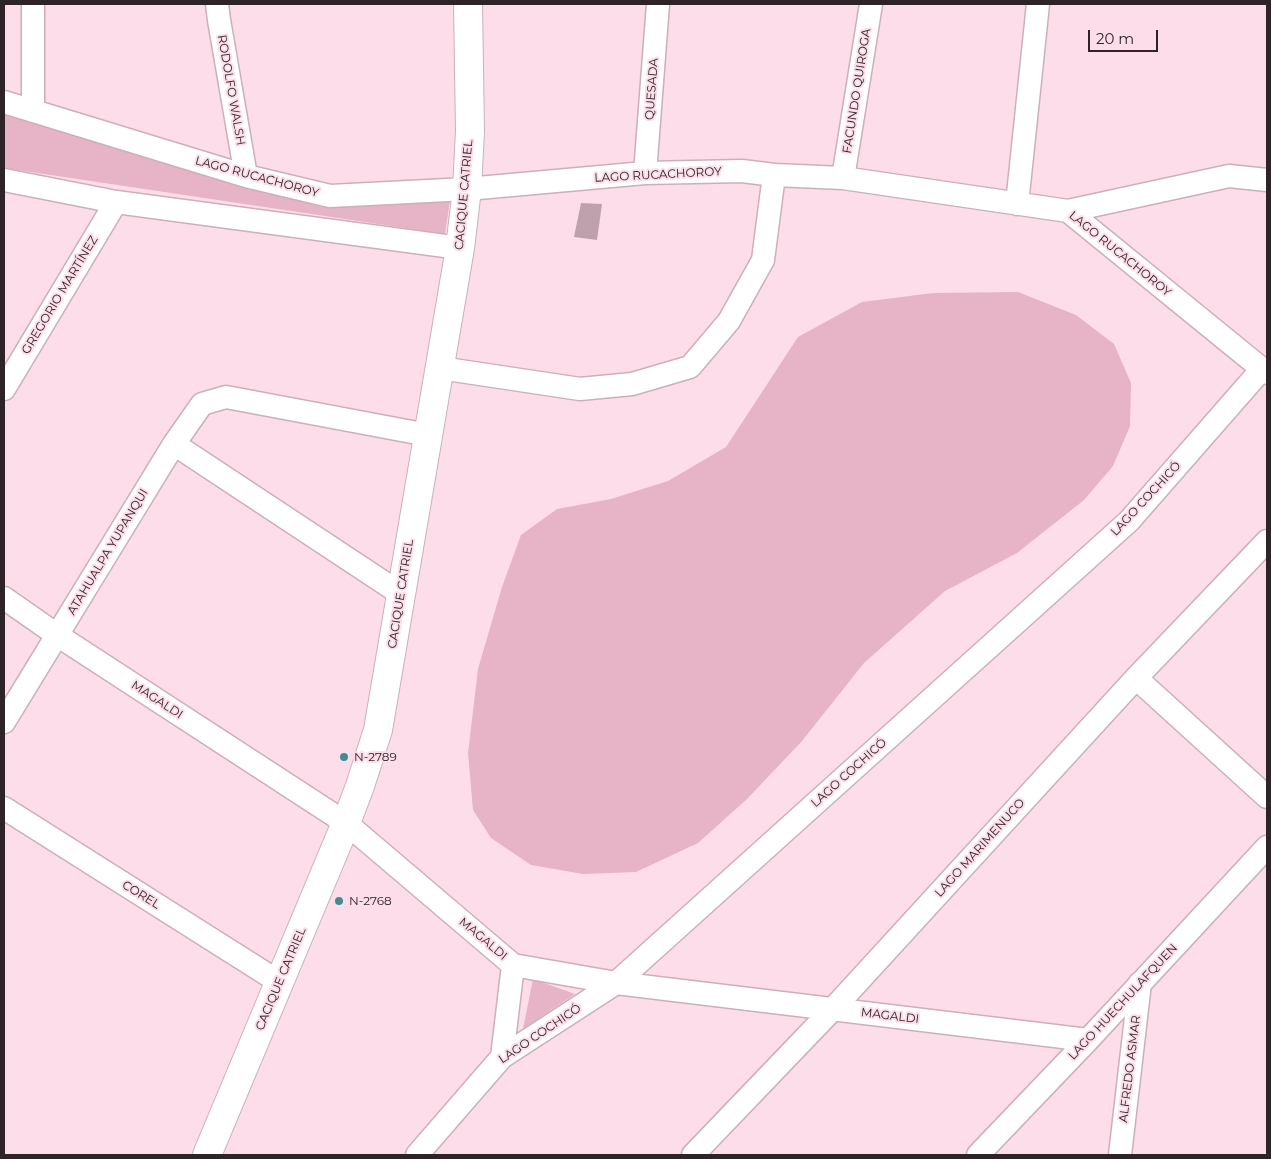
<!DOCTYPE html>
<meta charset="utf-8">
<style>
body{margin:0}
#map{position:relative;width:1271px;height:1159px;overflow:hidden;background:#fddde9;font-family:Montserrat,sans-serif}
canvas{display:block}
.frame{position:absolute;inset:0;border:5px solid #2e2327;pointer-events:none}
.scale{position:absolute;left:1088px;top:30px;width:70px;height:22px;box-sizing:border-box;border:2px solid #2e2327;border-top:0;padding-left:6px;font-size:15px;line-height:18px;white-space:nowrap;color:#2e2327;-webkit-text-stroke:4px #fddde9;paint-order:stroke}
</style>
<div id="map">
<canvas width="1271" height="1159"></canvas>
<div class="frame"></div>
<div class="scale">20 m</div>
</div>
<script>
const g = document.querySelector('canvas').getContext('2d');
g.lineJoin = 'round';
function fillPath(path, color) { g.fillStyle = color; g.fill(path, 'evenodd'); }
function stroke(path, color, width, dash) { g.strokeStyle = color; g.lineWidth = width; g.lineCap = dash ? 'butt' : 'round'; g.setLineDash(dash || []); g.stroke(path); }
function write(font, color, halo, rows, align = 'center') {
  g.font = font + ' Montserrat,sans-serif'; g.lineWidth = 4; g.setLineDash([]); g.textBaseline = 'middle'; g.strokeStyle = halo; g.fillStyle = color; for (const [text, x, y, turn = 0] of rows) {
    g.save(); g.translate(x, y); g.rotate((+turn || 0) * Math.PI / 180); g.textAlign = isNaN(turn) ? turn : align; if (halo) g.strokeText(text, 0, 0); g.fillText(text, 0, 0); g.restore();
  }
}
const green = new Path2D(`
 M4 115 318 206 450 200 445 234 4 168Z
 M1018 292 1076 315 1114 344 1131 383 1130 426 1113 466 1084 500 1017 553 945 591 864 663 802 741 747 799 698 843 636 872 583 874 531 865 491 838 473 810 468 753 478 669 502 587 521 535 557 509 611 499 668 481 726 447 798 337 862 302 933 293Z
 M533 979 575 994 523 1029Z`);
const building = new Path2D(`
 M581 203 602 204 597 240 574 237Z`);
const street = new Path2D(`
 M217 4 219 20 246 176
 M4 102 246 176 330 196 467 189 645 173 742 171 774 175 843 178 1068 211 1267 373
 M33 111V4
 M645 173 658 4
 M843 178 871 4
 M4 180 116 202 460 248
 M1017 204 1038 4
 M1068 211 1229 176 1267 180
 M440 368 580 389 632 384 690 367 729 321 763 260 774 175
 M4 389 116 202
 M174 444 401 594
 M4 598 57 635 346 823 513 965 616 983 1088 1040
 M1136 678 1267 797
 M4 722 174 444 202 404 226 397 428 435
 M4 808 279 982
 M502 1057 513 965
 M417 1155 502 1057 616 983 1129 521 1262 369
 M693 1155 832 1010 1136 678 1267 541
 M978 1155 1088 1040 1267 847
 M1120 1155 1140 983`);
const secondary = new Path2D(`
 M207 1155 346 823 360 786 378 730 460 248 467 189 470 131 468 4`);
const markers = [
 [344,757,5,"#438b92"],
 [339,901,5,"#438b92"]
];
const streetNames = [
 ["QUESADA",652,89,-86],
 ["RODOLFO WALSH",231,90,80],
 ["FACUNDO QUIROGA",857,91,-81],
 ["LAGO RUCACHOROY",658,175,-3],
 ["LAGO RUCACHOROY",257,177,15],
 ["CACIQUE CATRIEL",464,195,-85],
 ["LAGO RUCACHOROY",1120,254,39],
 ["GREGORIO MARTÍNEZ",60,295,-59],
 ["LAGO COCHICÓ",1146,499,-47],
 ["ATAHUALPA YUPANQUI",108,552,-59],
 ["CACIQUE CATRIEL",401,594,-81],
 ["MAGALDI",157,700,33],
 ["LAGO COCHICÓ",849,773,-42],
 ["LAGO MARIMENUCO",980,848,-48],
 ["COREL",141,895,32],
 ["MAGALDI",483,939,40],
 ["CACIQUE CATRIEL",281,979,-67],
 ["LAGO HUECHULAFQUEN",1123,1002,-47],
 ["MAGALDI",890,1016,7],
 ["LAGO COCHICÓ",540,1034,-34],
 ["ALFREDO ASMAR",1130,1069,-83]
];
const poiNames = [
 ["N-2789",354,757],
 ["N-2768",349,901]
];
fillPath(green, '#e6b3c7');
fillPath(building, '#bea1ac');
stroke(street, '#cdafba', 25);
stroke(secondary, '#cdafba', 30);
stroke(street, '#fff', 22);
stroke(secondary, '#fff', 28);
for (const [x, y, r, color] of markers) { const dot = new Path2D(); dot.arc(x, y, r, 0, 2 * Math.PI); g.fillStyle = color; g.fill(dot); stroke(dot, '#fddde9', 2); }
write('12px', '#2e2327', '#fddde9', streetNames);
write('12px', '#2e2327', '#fddde9', poiNames, 'left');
</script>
